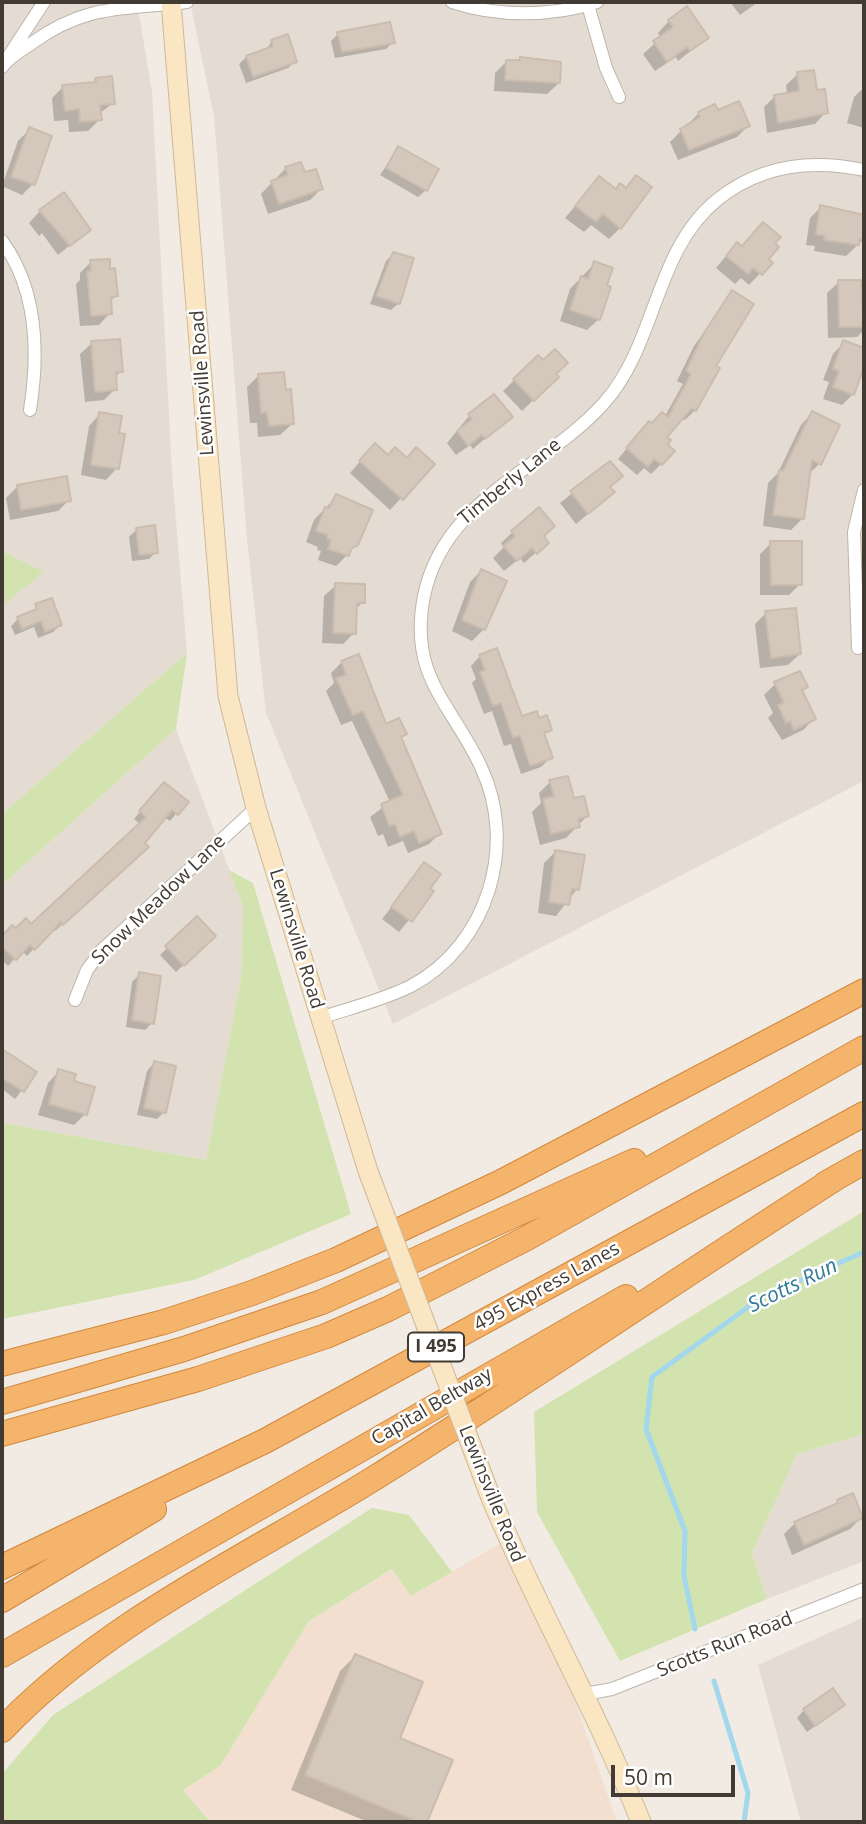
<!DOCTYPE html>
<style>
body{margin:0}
#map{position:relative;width:866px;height:1824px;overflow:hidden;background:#f1ebe4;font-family:"Open Sans",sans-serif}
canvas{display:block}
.frame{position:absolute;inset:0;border:4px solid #423b34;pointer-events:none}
.scale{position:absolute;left:611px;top:1765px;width:124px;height:32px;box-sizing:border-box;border:4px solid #423b34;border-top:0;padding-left:9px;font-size:21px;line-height:24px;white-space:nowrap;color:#423b34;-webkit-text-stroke:5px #fff;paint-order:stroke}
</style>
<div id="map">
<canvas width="866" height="1824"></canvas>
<div class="frame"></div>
<div class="scale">50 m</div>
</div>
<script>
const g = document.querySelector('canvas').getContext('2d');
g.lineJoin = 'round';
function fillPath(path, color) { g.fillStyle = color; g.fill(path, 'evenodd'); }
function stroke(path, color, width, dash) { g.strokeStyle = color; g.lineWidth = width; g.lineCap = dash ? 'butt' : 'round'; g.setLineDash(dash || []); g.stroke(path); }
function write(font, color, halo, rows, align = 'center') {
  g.font = font + ' "Open Sans",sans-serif'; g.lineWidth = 5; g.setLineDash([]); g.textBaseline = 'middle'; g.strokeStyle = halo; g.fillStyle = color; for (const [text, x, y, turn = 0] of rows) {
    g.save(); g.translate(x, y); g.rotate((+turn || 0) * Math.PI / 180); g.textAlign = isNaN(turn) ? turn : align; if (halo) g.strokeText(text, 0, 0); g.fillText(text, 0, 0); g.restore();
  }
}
const residential = new Path2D(`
 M2 2H137L152 92 172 472 187 653 2 814V606L44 572 2 551Z
 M190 2H864V781L393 1024 266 713 247 540 214 116Z
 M176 729 243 906 241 978 206 1160 2 1123V885Z
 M864 1434V1561L767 1599 752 1553 797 1454Z
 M864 1617V1822H801L758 1665Z`);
const commercial = new Path2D(`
 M500 1543 553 1638 617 1822H210L183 1790 220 1766 309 1621 393 1569 412 1596Z`);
const green = new Path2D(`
 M2 551 44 572 2 606Z
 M187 653 176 729 2 885V814Z
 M229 870 253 883 351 1214 194 1280 2 1319V1123L206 1160 241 978 243 906Z
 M864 1211V1434L797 1454 752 1553 767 1599 620 1661 537 1512 534 1412Z
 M372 1508 409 1515 452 1572 411 1596 392 1569 309 1621 220 1766 183 1790 210 1822H2V1774L53 1715Z`);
const shadow = new Path2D(`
 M730 2H758L740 15Z
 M669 21 707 38 678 61 676 57 655 71 643 54 661 38 658 33Z
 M338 34 393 42 386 49 335 58 331 41Z
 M272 41 295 61 288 68 246 83 239 64 246 57 265 51Z
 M521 58 541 59 559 83 547 94 494 91 495 73 507 61 518 62Z
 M798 74 815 92 826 112 815 124 767 133 764 107 775 96 787 95 786 85Z
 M96 80 113 103 99 114 100 119 88 131 69 132 68 120 54 121 52 98 63 87 92 84Z
 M861 90 864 91V128L847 123 854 97Z
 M699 113H717L748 126 737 137 678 160 670 142Z
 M29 130 33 184 22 195 2 186 18 141Z
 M398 148 426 190 418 197 380 175Z
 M286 168 304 175 321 189 310 200 268 214 261 194Z
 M636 177 620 228 609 239 591 225 584 232 565 218 599 178 615 191 625 189Z
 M821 207 864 216V239L846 256 814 251 815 246 806 245 810 218Z
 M40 211 89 230 58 255 42 233 39 236 29 223Z
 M773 244 766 260 770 263 749 285 741 278 735 284 716 268 726 256 741 248Z
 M393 254 399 303 391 310 370 304 386 261Z
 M91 262 109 270 116 295 110 302V313L99 325 80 326 76 284 80 280V273Z
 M595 263 599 319 587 330 560 321 570 289Z
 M839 282 860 309H864V330L857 337 828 338 827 293Z
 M732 293 714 366 695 410 685 420 681 418 665 437 661 464 651 474 644 468 637 475 618 459 640 433 665 416 683 384 677 381 694 346Z
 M844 342 864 350V374L858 381 853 394 842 405 823 399 829 382 823 380 833 354Z
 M92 343 121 371 114 378 115 389 104 400 85 402 80 354Z
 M538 357 557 377 522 411 503 391Z
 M259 375 292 424 280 435 258 437 257 423H250L247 387Z
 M494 396 510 417 473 449 470 445 456 455 447 443 469 416Z
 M812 413 819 464 808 475 803 518 791 530 763 526 768 483 778 473 801 425Z
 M100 414 117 468 106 480 81 475 89 426Z
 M364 457H388L433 464 390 510 350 473Z
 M610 463 609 488 601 503 576 524 560 503Z
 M17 487 69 500 58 511 10 520 6 498Z
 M337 496 347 555 336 566 318 560 321 551 317 550 318 547 306 542 314 520Z
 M538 509 542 537 547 543 524 563 520 558 504 571 493 558 504 547 501 543Z
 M137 529 156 552 149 559 132 561 129 537Z
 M771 543 800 584 789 595H760V554Z
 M481 571 505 582 484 629 472 641 452 631 470 582Z
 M336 585 363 602 355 610 354 633 343 644 322 643 324 596Z
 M51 600 60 625 53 632 38 638 34 627 15 635 11 626 18 619Z
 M766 613 800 654 788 665 760 668 755 624Z
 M480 656 521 718 538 720 550 729 543 736 551 757 541 767 521 774 511 744 504 746 492 711 484 714 472 683 476 679 471 666Z
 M342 662 385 726 405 734 400 739 440 833 429 844 408 853 403 841 388 847 383 834 378 836 370 817 390 802 352 721 341 725 326 691 334 683 331 673Z
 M775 684 805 687 801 692 814 719 803 730 782 740 768 718 773 713 764 695Z
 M550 782 587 816 566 838 540 845 532 812 541 803 539 793Z
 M157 791 186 802 170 821 164 817 142 843 139 854 55 931 53 928 27 956 22 951 8 966 2 960V938L12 927 16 931 31 926 140 824 134 819Z
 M555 852 577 889 556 916 538 913 544 863Z
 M425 865 427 889 432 892 399 932 382 919Z
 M197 919 213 936 176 972 160 955Z
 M140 974 152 1023 145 1030 126 1027 132 982Z
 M2 1051 35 1073 15 1099 2 1089Z
 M154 1063 164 1112 157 1119 137 1115 147 1071Z
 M59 1071 72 1083 85 1114 74 1125 38 1115 48 1083Z
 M838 1501 861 1518 850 1529 792 1555 784 1534 795 1523 831 1508Z
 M355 1656 397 1739 451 1761 425 1822H368L291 1790 340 1671Z
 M843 1705 807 1732 797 1718 804 1710Z`);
const stream = new Path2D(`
 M695 1629 684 1576 685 1531 646 1429 652 1377 762 1297 864 1252
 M714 1681 748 1793 744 1822`);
const building = new Path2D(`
 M687 6 709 38 690 51 687 47 667 62 653 41 673 27 668 20Z
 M390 22 395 43 342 52 337 32Z
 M288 34 297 62 253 77 246 56 273 46 271 40Z
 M520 57 561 62 560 83 505 80 506 60H520Z
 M814 70 817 90 825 89 828 113 778 123 774 95 799 91 797 72Z
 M112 76 115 104 100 105 102 120 80 122 79 109 65 111 62 85 96 82 95 78Z
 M739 101 750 126 689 150 680 129 700 117 698 112 715 104 718 110Z
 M29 127 52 136 35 185 11 177Z
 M398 146 439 169 427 191 386 168Z
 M301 162 305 172 316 169 323 189 279 204 271 181 288 175 285 167Z
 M636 175 652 187 621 229 603 214 596 222 575 206 599 176 616 189 620 183 626 188Z
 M64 192 91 230 70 246 39 210Z
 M820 205 864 215V239H860L859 245 824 240 825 236 816 234Z
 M763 222 781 237 775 243 779 247 769 259 773 263 762 275 753 268 748 274 726 256 737 242 742 246Z
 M393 252 414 258 400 304 376 296Z
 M110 259V269L115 268 118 296 111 297 112 314 91 316 87 271H91L90 260Z
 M594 261 613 268 607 285 611 287 600 320 570 310 581 276 588 279Z
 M838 280H861L864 327H839Z
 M732 290 754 304 716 366 720 368 696 411 692 408 667 437 671 440 668 445 675 451 662 465 654 459 648 467 626 448 649 421 652 423 662 412 668 417 691 374 686 371 704 333Z
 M120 339 123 372H116L117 390 95 392 91 341Z
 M843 340 864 348V367L854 395 833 387 839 371 833 369Z
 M555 349 568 363 556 374 559 377 534 401 513 379 538 355 543 360Z
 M284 372 286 390 291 389 294 424 269 426 267 412 261 413 258 374Z
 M494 394 513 417 485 439 482 435 468 446 457 431 472 419 468 414Z
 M812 411 840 425 821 465 812 460 804 519 773 515 779 470 783 471Z
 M99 412 122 416 119 433 125 434 119 469 91 465Z
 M375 443 388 455 395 447 407 458 416 447 435 464 403 500 359 461Z
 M610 461 623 476 610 487 615 492 588 514 570 491Z
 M67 476 71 501 21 510 17 485Z
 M336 494 373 510 358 545 351 549 349 556 328 549 331 540 327 539 328 535 316 531 325 507 329 508Z
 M539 507 555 526 544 536 549 543 537 554 532 548 517 561 503 546 515 536 511 531Z
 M155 525 158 553 139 555 136 528Z
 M770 541H802V585H771Z
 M481 569 507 581 485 630 462 620Z
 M335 583 365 584V603H357L356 634 333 633Z
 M52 598 62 625 45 632 41 621 22 629 17 617 37 609 35 604Z
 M796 608 801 654 771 658 765 611Z
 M497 648 522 716 537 711 539 718 547 715 552 730 544 733 553 758 530 766 520 735 513 738 501 703 493 706 480 672 485 670 479 655Z
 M359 654 386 724 399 718 407 734 401 737 442 834 419 843 414 831 400 837 395 824 389 826 381 804 403 795 363 711 353 715 336 678 346 675 341 661Z
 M800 671 808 687 802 690 816 719 794 730 790 721 786 723 778 705 784 703 774 682Z
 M568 776 574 798 584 796 589 816 578 819 580 827 551 834 543 799 554 796 549 780Z
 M164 782 189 802 178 815 172 810 145 843 149 847 63 925 61 922 35 950 30 945 16 960 2 947V936L12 925 16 928 26 918 31 924 146 817 139 811Z
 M555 850 585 855 579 890 572 889 569 905 549 902Z
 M424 862 441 874 430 889 434 891 412 922 391 907Z
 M197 916 216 936 184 966 165 946Z
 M139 972 161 976 154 1024 132 1020Z
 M2 1049 37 1072 24 1092 2 1078Z
 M154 1061 176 1066 166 1113 144 1108Z
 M58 1069 76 1074 74 1081 95 1087 87 1115 49 1104Z
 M853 1493 863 1518 804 1545 794 1522 838 1503 837 1500Z
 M355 1654 423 1682 400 1738 453 1760 427 1822H418L305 1775Z
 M833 1688 845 1705 815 1726 803 1709Z`);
const minor = new Path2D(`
 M452 2C497 17 552 17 597 2
 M588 5 606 68 619 97
 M8 57 44 2
 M2 67C9 57 22 50 32 43 87 3 124 10 187 2
 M2 241C38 290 39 353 30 410
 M858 648 854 532 864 490
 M75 1000 87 970 101 951 256 808
 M320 1018C350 1008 383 1000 411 986 488 945 518 845 481 767 452 704 408 677 424 596 444 498 544 470 604 403 657 344 654 251 717 200 760 165 811 159 864 170
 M585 1694 612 1689 864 1589`);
const secondary = new Path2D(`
 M171 2 228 696 256 808 368 1171
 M491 1498C537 1608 597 1711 641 1822`);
const motorway = new Path2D(`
 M825 1184 864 1162
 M2 1364 164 1322 252 1293 336 1260 501 1182 864 991
 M2 1402 184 1349 322 1302 634 1161
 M2 1434 198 1379 326 1336 388 1309 527 1238 864 1048
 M2 1567 265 1441 864 1114
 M2 1600 154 1509
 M2 1655 626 1297
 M2 1730C106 1621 247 1557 373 1479 530 1381 683 1275 839 1176`);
const secondaryBridge = new Path2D(`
 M368 1171 491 1498`);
const shields = [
 [436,1347,56]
];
const shieldNames = [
 ["I 495",436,1347]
];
const streetNames = [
 ["Lewinsville Road",203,383,-94],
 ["Timberly Lane",510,482,-39],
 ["Snow Meadow Lane",159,900,-44],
 ["Lewinsville Road",296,939,73],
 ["495 Express Lanes",547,1287,-29],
 ["Capital Beltway",432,1407,-30],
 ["Lewinsville Road",491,1494,68],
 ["Scotts Run Road",725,1645,-22]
];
const waterNames = [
 ["Scotts Run",793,1286,-26]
];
fillPath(residential, '#e4dcd2');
fillPath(commercial, '#f2dfd0');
fillPath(green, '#d2e3af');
fillPath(shadow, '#0003');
stroke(stream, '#a3d7eb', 5);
fillPath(building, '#d4c8bd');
stroke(building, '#ccbcae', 2);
stroke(minor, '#beb4aa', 14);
stroke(secondary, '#ceb896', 21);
stroke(motorway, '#d3873c', 26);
stroke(minor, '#fff', 12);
stroke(secondary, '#fbe6c4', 19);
stroke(motorway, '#f4b46b', 24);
stroke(secondaryBridge, '#ceb896', 21, []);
stroke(secondaryBridge, '#fbe6c4', 19);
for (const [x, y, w] of shields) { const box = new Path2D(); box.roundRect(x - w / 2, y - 14.5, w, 29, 5); g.fillStyle = '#fff'; g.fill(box); stroke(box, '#423b34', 2); }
write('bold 18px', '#423b34', null, shieldNames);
write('19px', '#423b34', '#fff', streetNames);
write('italic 21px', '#317a98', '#fff', waterNames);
</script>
